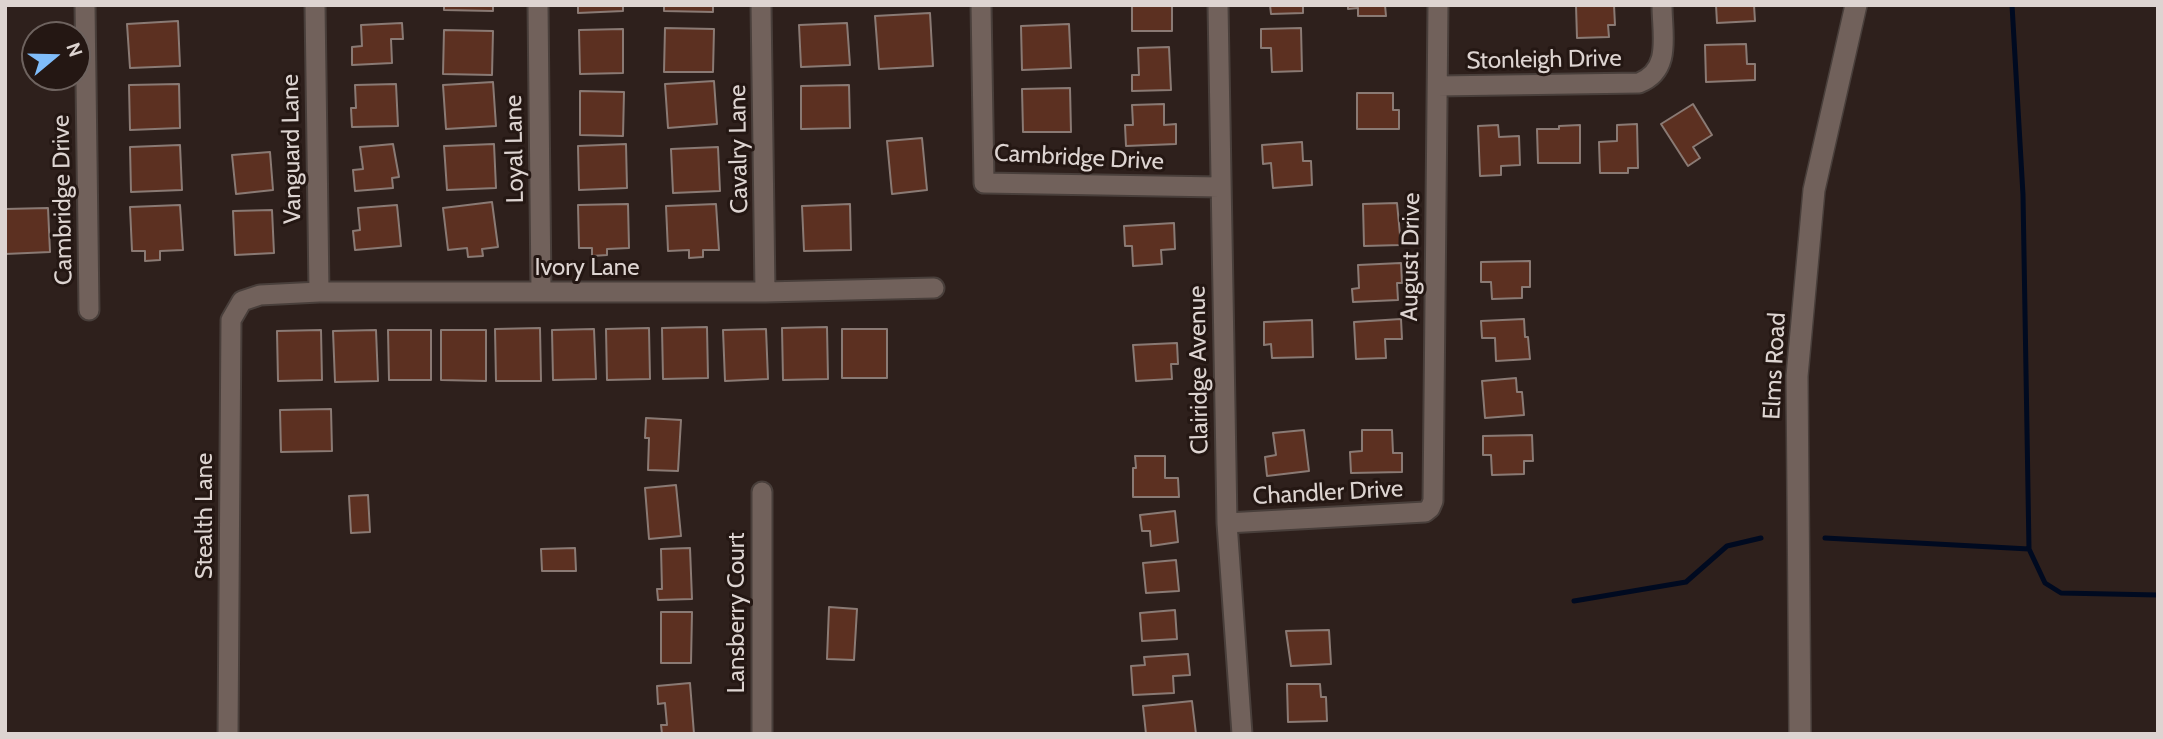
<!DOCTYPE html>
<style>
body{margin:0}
#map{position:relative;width:2163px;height:739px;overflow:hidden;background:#2e201c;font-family:Cabin,sans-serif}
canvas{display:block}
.frame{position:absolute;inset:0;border:7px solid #ddd4d1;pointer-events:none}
.north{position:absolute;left:21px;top:21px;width:70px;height:70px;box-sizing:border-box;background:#241713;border:2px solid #6e635f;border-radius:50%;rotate:71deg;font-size:19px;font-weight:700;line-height:28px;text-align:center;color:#ddd4d1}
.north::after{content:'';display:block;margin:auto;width:24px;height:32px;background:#80bdfa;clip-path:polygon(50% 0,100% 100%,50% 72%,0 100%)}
</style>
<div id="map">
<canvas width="2163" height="739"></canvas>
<div class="frame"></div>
<div class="north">N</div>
</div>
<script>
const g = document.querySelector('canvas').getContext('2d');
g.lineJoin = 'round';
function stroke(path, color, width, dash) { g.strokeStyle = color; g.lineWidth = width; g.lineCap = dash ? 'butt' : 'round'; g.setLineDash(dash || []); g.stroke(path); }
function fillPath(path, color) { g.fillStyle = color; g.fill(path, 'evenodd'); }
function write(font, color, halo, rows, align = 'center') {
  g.font = font + ' Cabin,sans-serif'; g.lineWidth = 6; g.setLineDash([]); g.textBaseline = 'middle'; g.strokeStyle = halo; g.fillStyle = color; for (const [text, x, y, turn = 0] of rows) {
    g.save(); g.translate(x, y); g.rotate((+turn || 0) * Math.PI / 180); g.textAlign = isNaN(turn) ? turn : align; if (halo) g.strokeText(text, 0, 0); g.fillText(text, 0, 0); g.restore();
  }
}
const stream = new Path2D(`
 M2012 5 2023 195 2029 549 2045 583 2061 593 2158 595
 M1825 538 2029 549
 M1574 601 1686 582 1727 546 1761 538`);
const building = new Path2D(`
 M444 5H493V11L444 10Z
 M578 5H623V11L578 13Z
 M664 5H713V12L664 11Z
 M1132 5H1172V31H1132Z
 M1270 5H1303V13L1271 14Z
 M1348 5H1385L1386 16H1358V8L1348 9Z
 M1576 5H1614L1615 25H1608L1609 37 1577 38Z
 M1716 5H1754L1755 21 1717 23Z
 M930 13 933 66 879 69 875 16Z
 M178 21 180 66 130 68 127 24Z
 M402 23 403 39H391L392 63 352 65V47L362 46 361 25Z
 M847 23 850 65 801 67 799 25Z
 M1069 24 1071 68 1022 70 1021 26Z
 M665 28 714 29 713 72H664Z
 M1301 28 1302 71 1272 72 1271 48H1261V29Z
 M623 29V73L580 74 579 30Z
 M444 30 493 31 492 75 443 74Z
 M1746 44 1747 64H1755V80L1706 82 1705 45Z
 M1169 47 1171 90 1132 91V75H1139L1138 48Z
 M714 81 717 124 668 128 665 84Z
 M493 82 496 126 446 129 443 85Z
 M179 84 180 128 130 130 129 85Z
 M396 84 398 126 352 127 351 108H356L355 85Z
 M849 85 850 128 801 129V86Z
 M1070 88 1071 132H1023L1022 89Z
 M580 91 624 92 623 136 580 135Z
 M1357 93H1393V110H1399V129H1357Z
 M1164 104V125L1176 124V144L1126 146 1125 125H1133L1132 105Z
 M1693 104 1712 135 1693 147 1700 158 1688 166 1661 124Z
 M1637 124 1638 168H1628V173H1600L1599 142 1617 141V125Z
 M1498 125 1499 137 1519 136 1520 165 1501 166V175L1480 176 1478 126Z
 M1580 125V163H1538L1537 129H1559V126Z
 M922 138 927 190 892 194 887 141Z
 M1302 142 1303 161H1311L1312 185 1273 188 1271 163 1263 164 1262 145Z
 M393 144 399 177 392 178 393 188 355 191 353 170 363 169 360 147Z
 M494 144 496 188 447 190 444 146Z
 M626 144 627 188 579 190 578 146Z
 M180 145 182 190 131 192 130 147Z
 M718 147 720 191 673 193 671 149Z
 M270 152 273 190 236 194 232 155Z
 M492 202 498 247 482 249 483 256 468 257 467 248 448 250 443 208Z
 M1397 203 1401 245 1364 246 1363 204Z
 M628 204 629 248 607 249V255L592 256V248H579L578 205Z
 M716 204 719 250H703V257L689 258V250L668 251 666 206Z
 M850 204 851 250 804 251 802 206Z
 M180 205 183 250 160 251V260L145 261V251H132L130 207Z
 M397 205 401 246 355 250 353 231 360 230 358 208Z
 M48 208 50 252 5 254V209Z
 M272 210 274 253 235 255 233 211Z
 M1174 223 1175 249 1161 250 1162 264 1133 266 1132 246H1125L1124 226Z
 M1530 261V287H1522V298L1492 299 1491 282H1481V262Z
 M1401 263 1402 283H1397L1398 300 1353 302 1352 289 1359 288 1358 265Z
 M1401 319 1402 339H1385L1386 358 1356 359 1354 322Z
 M1524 319 1525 337H1528L1530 359 1496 361 1495 338H1482L1481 321Z
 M1312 320 1313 357 1272 358 1271 344 1264 345V322Z
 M707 327 708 378 663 379 662 328Z
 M827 327 828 379 783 380 782 328Z
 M540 328 541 381H496L495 329Z
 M649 328 650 379 607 380 606 329Z
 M594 329 596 379 553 380 552 330Z
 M766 329 768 379 725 381 723 330Z
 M842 329H887V378H842Z
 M321 330 322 380 278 381 277 331Z
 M376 330 378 381 335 382 333 331Z
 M388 330H431V380H389Z
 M441 330H486V381L441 380Z
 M1177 343 1178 364H1171L1172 379 1136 381 1133 345Z
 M1516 378 1517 392H1522L1524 415 1485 418 1482 381Z
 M331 409 332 451 281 452 280 410Z
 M646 418 681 420 678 471 648 470 649 438H645Z
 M1304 430 1309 471 1267 476 1265 457 1276 455 1273 433Z
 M1362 430H1392L1393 453H1402V472L1351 473 1350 452 1362 451Z
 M1532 435 1533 461H1524V474L1492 475 1491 455H1483V436Z
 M1135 456H1165V478H1178L1179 497H1133V468H1136Z
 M676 485 681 536 649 539 645 488Z
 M368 495 370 532 351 533 349 496Z
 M1175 511 1178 542 1151 546 1150 531H1142L1140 515Z
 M575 548 576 571H542L541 549Z
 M690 548 692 599 658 600 657 589H662L661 549Z
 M1176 560 1179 591 1146 593 1143 563Z
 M829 607 857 609 854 660 827 659Z
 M1175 610 1177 639 1142 641 1140 613Z
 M661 612H692L691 663H661Z
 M1329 630 1331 664 1291 666 1286 631Z
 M1188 654 1190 675 1173 676 1174 693 1133 695 1131 666 1145 665 1144 657Z
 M690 683 694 734H662L661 725H667L665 703 658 704 657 686Z
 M1287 684H1320L1321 697H1326L1327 721 1288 722Z
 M1192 701 1196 734H1146L1143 706Z`);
const street = new Path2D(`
 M85 5 89 310
 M315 5 319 292
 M538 5 541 292
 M761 5 765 292
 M981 5 984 183 1219 187
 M1218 5 1227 523 1242 734
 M1438 86 1639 83C1672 70 1662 35 1662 5
 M1227 523 1425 512 1430 508 1433 501 1438 5
 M228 734 231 320 242 301 260 295 319 292H765L934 288
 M762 734V492`);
const secondary = new Path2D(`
 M1800 734 1797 376 1814 190 1856 5`);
const streetNames = [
 ["Stonleigh Drive",1544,60,-1],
 ["Vanguard Lane",292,149,-91],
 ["Loyal Lane",515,149,-91],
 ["Cavalry Lane",739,149,-91],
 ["Cambridge Drive",1079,158,3],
 ["Cambridge Drive",63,200,-91],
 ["August Drive",1411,257,-89],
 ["Ivory Lane",587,268],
 ["Elms Road",1775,366,-87],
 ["Clairidge Avenue",1199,370,-91],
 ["Chandler Drive",1328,493,-3],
 ["Stealth Lane",205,516,-90],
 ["Lansberry Court",737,613,-90]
];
stroke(stream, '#000a20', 5);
fillPath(building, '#5c3021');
stroke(building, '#8a7a74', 2);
stroke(street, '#493f3b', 23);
stroke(secondary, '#493f3b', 24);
stroke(street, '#71615b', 19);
stroke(secondary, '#71615b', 21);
write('24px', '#ddd4d1', '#241713', streetNames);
</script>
